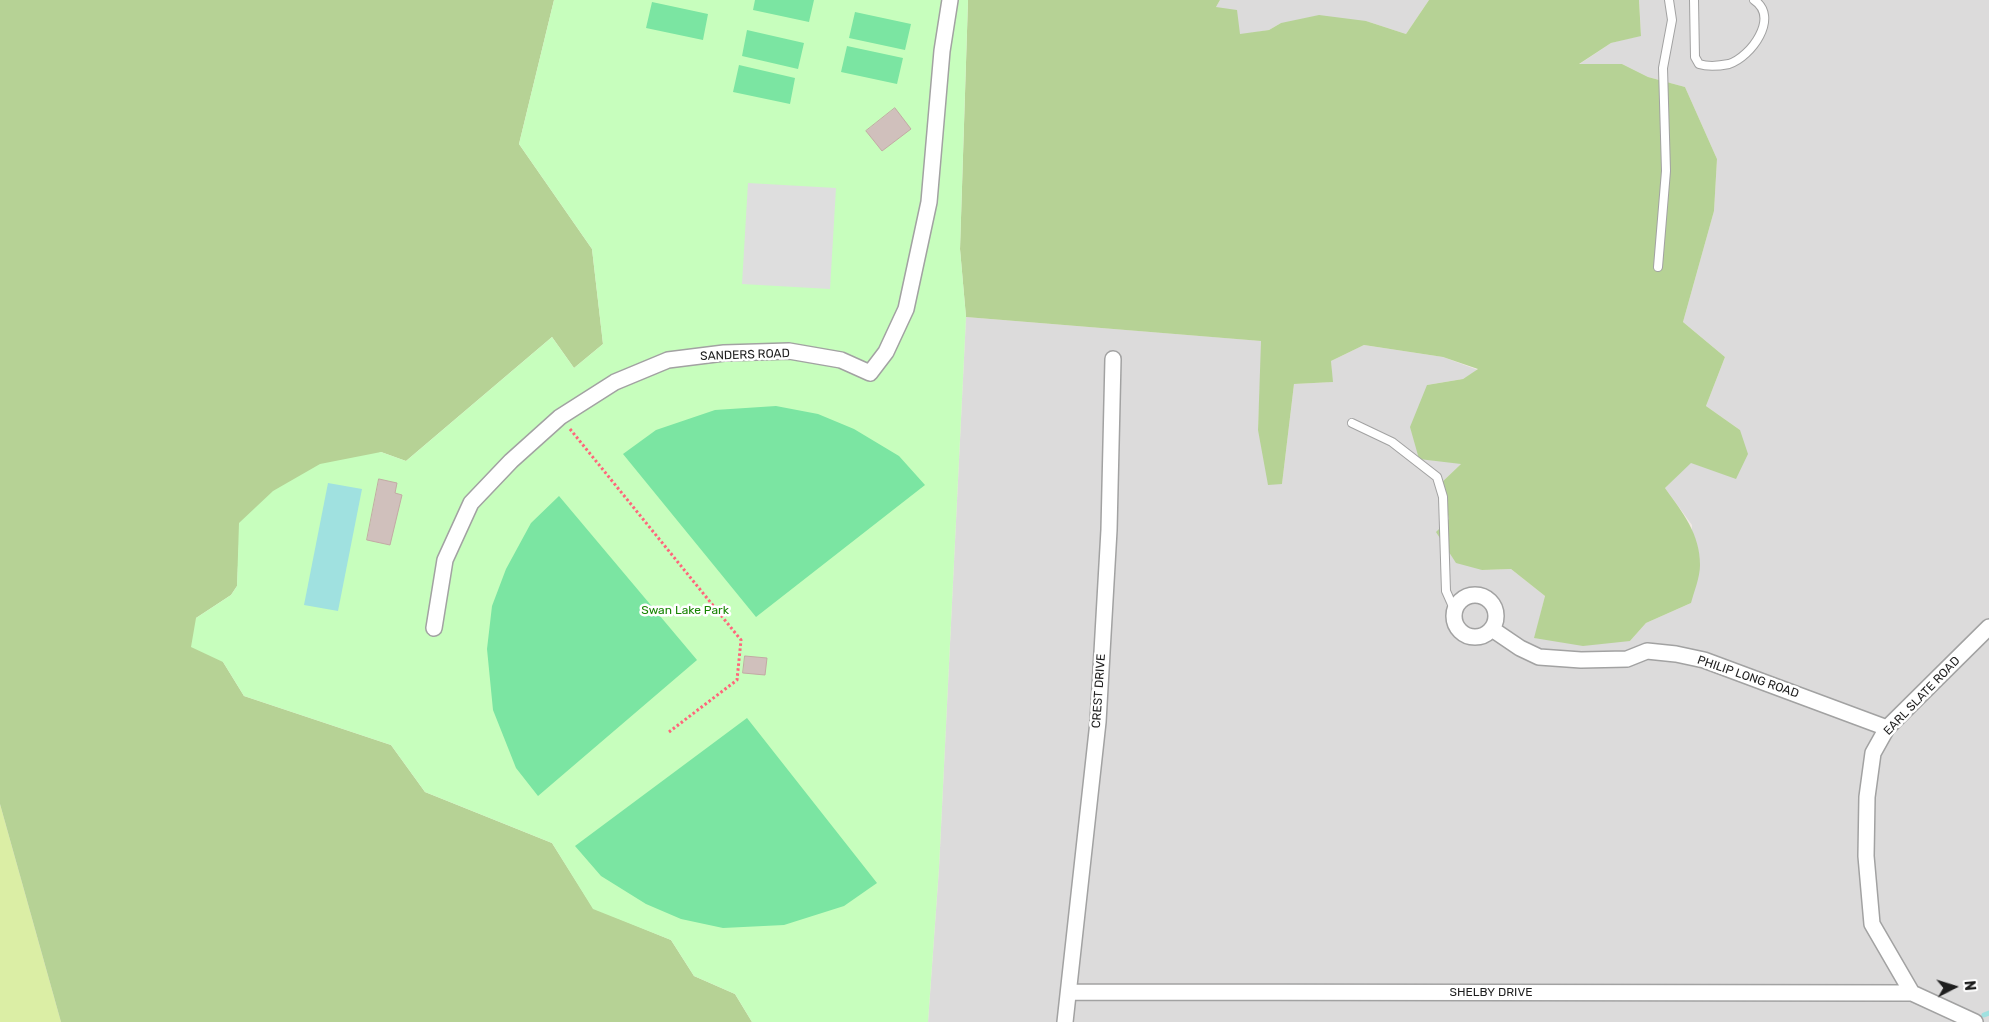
<!DOCTYPE html>
<style>
body{margin:0}
#map{position:relative;width:1989px;height:1022px;overflow:hidden;background:#f0e9e3;font-family:Rubik,sans-serif}
canvas{display:block}
.north{position:absolute;left:1929px;top:962px;width:50px;height:50px;-webkit-text-stroke:4px #fff;paint-order:stroke;rotate:85deg;font-size:14px;font-weight:700;line-height:20px;text-align:center;color:#1e1e1e}
.north::after{content:'';display:block;margin:auto;width:18px;height:22px;background:#1e1e1e;clip-path:polygon(50% 0,100% 100%,50% 72%,0 100%)}
</style>
<div id="map">
<canvas width="1989" height="1022"></canvas>
<div class="north">N</div>
</div>
<script>
const g = document.querySelector('canvas').getContext('2d');
g.lineJoin = 'round';
function fillPath(path, color) { g.fillStyle = color; g.fill(path, 'evenodd'); }
function stroke(path, color, width, dash) { g.strokeStyle = color; g.lineWidth = width; g.lineCap = dash ? 'butt' : 'round'; g.setLineDash(dash || []); g.stroke(path); }
function write(font, color, halo, rows, align = 'center') {
  g.font = font + ' Rubik,sans-serif'; g.lineWidth = 5; g.setLineDash([]); g.textBaseline = 'middle'; g.strokeStyle = halo; g.fillStyle = color; for (const [text, x, y, turn = 0] of rows) {
    g.save(); g.translate(x, y); g.rotate((+turn || 0) * Math.PI / 180); g.textAlign = isNaN(turn) ? turn : align; if (halo) g.strokeText(text, 0, 0); g.fillText(text, 0, 0); g.restore();
  }
}
const residential = new Path2D(`
 M1220 0H1429L1406 34 1366 21 1281 23 1269 30 1240 35 1216 7Z
 M1639 0H1989V1022H928L939 868 966 317 1262 341 1258 430 1282 484 1294 384 1332 382 1331 361 1364 345 1443 357 1478 370 1463 379 1427 385 1461 464 1441 483 1449 520 1437 532 1482 570 1511 569 1545 596 1535 638 1630 641 1646 623 1691 603 1692 525 1665 488 1691 462 1740 430 1706 406 1725 357 1683 322 1714 211 1717 159 1685 87 1648 77 1622 64 1578 65 1611 43 1641 35Z`);
const grass = new Path2D(`
 M0 804 61 1022H0Z`);
const forest = new Path2D(`
 M0 0H554L519 144 592 249 603 344 574 368 552 337 406 461 381 452 240 523 237 586 231 595 196 618 244 696 391 745 425 792 552 843 593 908 671 940 694 976 735 994 752 1022H61L0 804Z
 M968 0H1220L1216 7 1237 10 1240 34 1269 30 1281 23 1319 15 1366 21 1406 34 1429 0H1639L1641 36 1611 43 1579 64H1622L1648 77 1685 87 1717 159 1714 211 1683 322 1725 357 1706 406 1740 430 1748 454 1736 479 1691 463 1665 488C1683 513 1700 534 1700 565 1700 577 1694 592 1691 603L1646 623 1630 641 1583 646 1534 638 1545 596 1511 569 1482 570 1456 563 1436 532 1449 519 1441 483 1461 464 1419 459 1410 427 1427 385 1463 379 1478 369 1443 357 1364 345 1331 361 1333 382 1294 384 1282 484 1268 485 1258 430 1261 341 966 317 960 249Z`);
const park = new Path2D(`
 M554 0H968L960 249 966 317 939 868 928 1022H752L735 994 694 976 671 940 593 909 552 843 425 792 391 745 244 696 223 662 191 647 196 618 231 595 237 586 239 523 273 491 320 464 381 452 406 461 552 337 574 368 603 344 592 249 519 144Z`);
const pitch = new Path2D(`
 M755 0H814L809 22 753 10Z
 M652 2 708 14 703 40 646 28Z
 M855 12 911 24 905 50 849 38Z
 M747 30 804 43 798 69 742 56Z
 M847 46 903 58 897 84 841 72Z
 M739 65 795 78 790 104 733 92Z
 M776 406 818 414 854 429 899 456 925 485 756 617 623 454 656 430 715 410Z
 M559 496 697 660 538 796 516 768 493 710 487 649 492 606 506 569 531 523Z
 M747 718 877 883 844 906 784 925 723 928 681 919 646 904 601 876 575 846Z`);
const parking = new Path2D(`
 M748 183 836 188 830 289 742 284Z`);
const water = new Path2D(`
 M328 483 362 489 338 611 304 605Z`);
const stream = new Path2D(`
 M1984 1015 1989 1013`);
const building = new Path2D(`
 M895 108 911 129 882 151 866 131Z
 M379 479 397 483 395 493 402 495 390 545 367 540Z
 M745 656 767 658 765 675 743 673Z`);
const path = new Path2D(`
 M570 429 741 640 737 680 669 732`);
const service = new Path2D(`
 M1694 0 1695 57 1699 64C1708 67 1719 66 1729 64 1751 57 1780 17 1754 0
 M1658 267 1666 171 1663 68 1672 20 1669 0
 M1352 423 1392 442 1437 477 1443 497 1446 591 1454 609`);
const minor = new Path2D(`
 M1454 616a21 21 0 1 1 42 0a21 21 0 1 1-42 0Z
 M434 628 445 560 471 503 511 461 560 417 615 382 668 360 724 353 789 351 841 360 870 373 886 352 906 309 929 202 942 51 950 0
 M1492 629 1520 648 1539 657 1581 660 1627 659 1647 651 1676 654 1704 660 1887 728
 M1070 992 1912 993
 M1065 1022 1098 722 1109 530 1113 359
 M1975 1022 1912 993 1872 924 1866 856 1867 797 1873 753 1887 728 1989 627`);
const streetNames = [
 ["SANDERS ROAD",745,355,-2],
 ["PHILIP LONG ROAD",1748,677,19],
 ["CREST DRIVE",1099,691,-86],
 ["EARL SLATE ROAD",1922,696,-46],
 ["SHELBY DRIVE",1491,993]
];
const parkNames = [
 ["Swan Lake Park",685,611]
];
fillPath(residential, '#dcdbdb');
fillPath(grass, '#dbeea5');
fillPath(forest, '#b6d295');
fillPath(park, '#c7febd');
fillPath(pitch, '#7be5a2');
fillPath(parking, '#dedede');
fillPath(water, '#a0e1e0');
stroke(stream, '#a0e1e0', 5);
fillPath(building, '#d0c0bc');
stroke(building, '#c3aaa4', 1);
stroke(service, '#a2a2a2', 10);
stroke(minor, '#a2a2a2', 18);
stroke(path, '#ff657b', 3, [2.5, 2.5]);
stroke(service, '#fff', 8);
stroke(minor, '#fff', 15);
write('12px', '#1e1e1e', '#fff', streetNames);
write('12px', '#188503', '#fff', parkNames);
</script>
